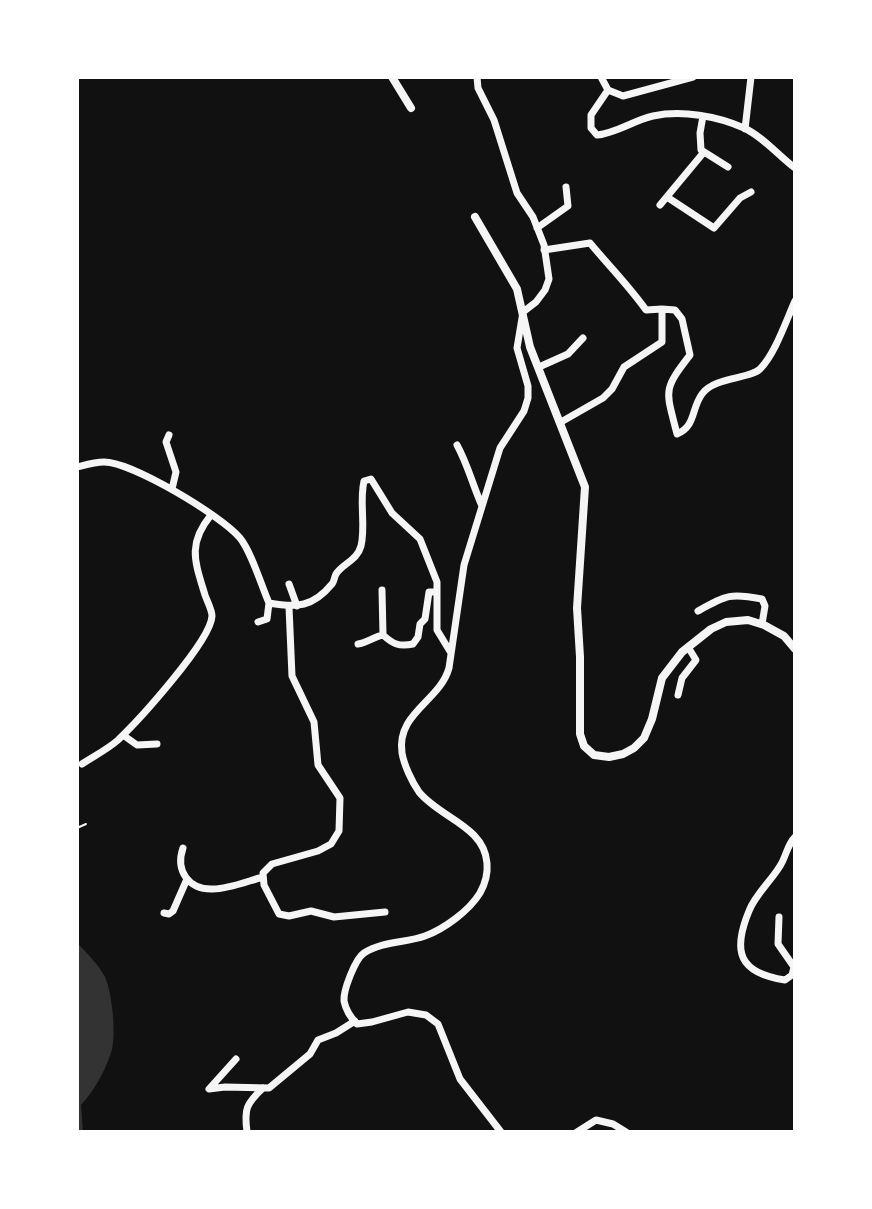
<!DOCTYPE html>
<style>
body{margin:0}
#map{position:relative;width:872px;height:1209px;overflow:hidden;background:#111;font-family:Rubik,sans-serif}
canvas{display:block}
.frame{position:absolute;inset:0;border:79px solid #fff;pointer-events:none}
</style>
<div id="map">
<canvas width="872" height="1209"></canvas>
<div class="frame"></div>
</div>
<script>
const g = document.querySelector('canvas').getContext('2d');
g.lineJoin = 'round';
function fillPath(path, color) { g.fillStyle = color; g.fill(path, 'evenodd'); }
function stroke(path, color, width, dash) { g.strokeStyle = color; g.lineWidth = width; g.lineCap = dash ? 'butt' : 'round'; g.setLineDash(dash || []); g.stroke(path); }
const water = new Path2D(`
 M77 943C87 953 98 964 105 977 112 992 117 1037 111 1053 105 1071 94 1091 81 1105L83 1132H77Z`);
const path = new Path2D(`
 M77 828 86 824`);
const minor = new Path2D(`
 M477 77 478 88 494 120 517 193 533 217 544 245 549 279 545 290 536 302 523 312 517 348 528 386V398L524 411 500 448 464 565 449 668C440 701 396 713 402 753 404 765 412 782 419 792 440 818 484 826 487 863 488 874 485 884 480 893 469 911 444 929 425 936 406 943 382 941 364 953 355 959 343 991 344 1001 346 1011 350 1017 357 1024L372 1022 408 1012 426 1015 438 1024 460 1079 501 1132
 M601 77 608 90 623 96 693 77
 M608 90 591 115V128L597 135C617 133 634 120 653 116 682 110 717 116 744 128 762 136 779 156 795 168
 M703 116 700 133 701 150 728 167
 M745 129 751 77
 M667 197 714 228 740 198 751 192
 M660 205 704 152
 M537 228 568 206 566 187
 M544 250 590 243C609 266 629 286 646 310L662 309
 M539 367 568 354 583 338
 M561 422 603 398 612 389 624 367 662 342V309L675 310 682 319 690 355C662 391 666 390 677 434 696 426 691 409 702 394 714 377 750 379 760 369 775 354 786 321 795 301
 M169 435 166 442 176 472 172 489
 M457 445C468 465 473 486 482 506
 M77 467C85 465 95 462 104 462 132 462 222 516 240 538 252 553 261 585 269 603
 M289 584 297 606
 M382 590 383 635C393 644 399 647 413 644L418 637 420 624 425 619 429 592H437
 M289 607 292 676 314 722 318 765 340 798 339 831 331 844 318 851 272 864 263 873 264 885 279 914 289 916 311 911 334 917 385 912
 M698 611C727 595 730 593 762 599L765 606 762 624
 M258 622 267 619 269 603C297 608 313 607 332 584 334 582 334 578 336 574 343 563 357 561 361 546 366 525 359 502 364 481L371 479 392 513 420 539 437 582V630L451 653
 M358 644C367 643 373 637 383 635
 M678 695 682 678 696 660 688 647
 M123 735 137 745 157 744
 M82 764C94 756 108 749 118 740 138 721 211 641 212 616 212 610 207 601 205 595 195 562 187 544 211 515
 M183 848C175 871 189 890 213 889 229 889 248 881 263 877
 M164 913 169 914 173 911 187 879
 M779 917 778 944 794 967 792 975 785 980C739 973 732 952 749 911 755 895 771 881 780 866 786 857 787 845 795 837
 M236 1059 209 1089 225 1087 269 1088 310 1054 318 1040 336 1033 355 1021
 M247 1132C244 1109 246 1104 263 1088
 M577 1132 596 1120 613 1124 626 1132`);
const tertiary = new Path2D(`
 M392 77 411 108
 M475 217 517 289 530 347 585 487 577 608 580 657V734L584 746 594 755 609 757 623 754 634 748 644 738 652 719 662 678 682 652 711 629 726 622 748 620 764 625 784 636 795 649`);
fillPath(water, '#333');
stroke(path, '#f5f5f5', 2);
stroke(minor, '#f5f5f5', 7);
stroke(tertiary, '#f5f5f5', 8);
</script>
